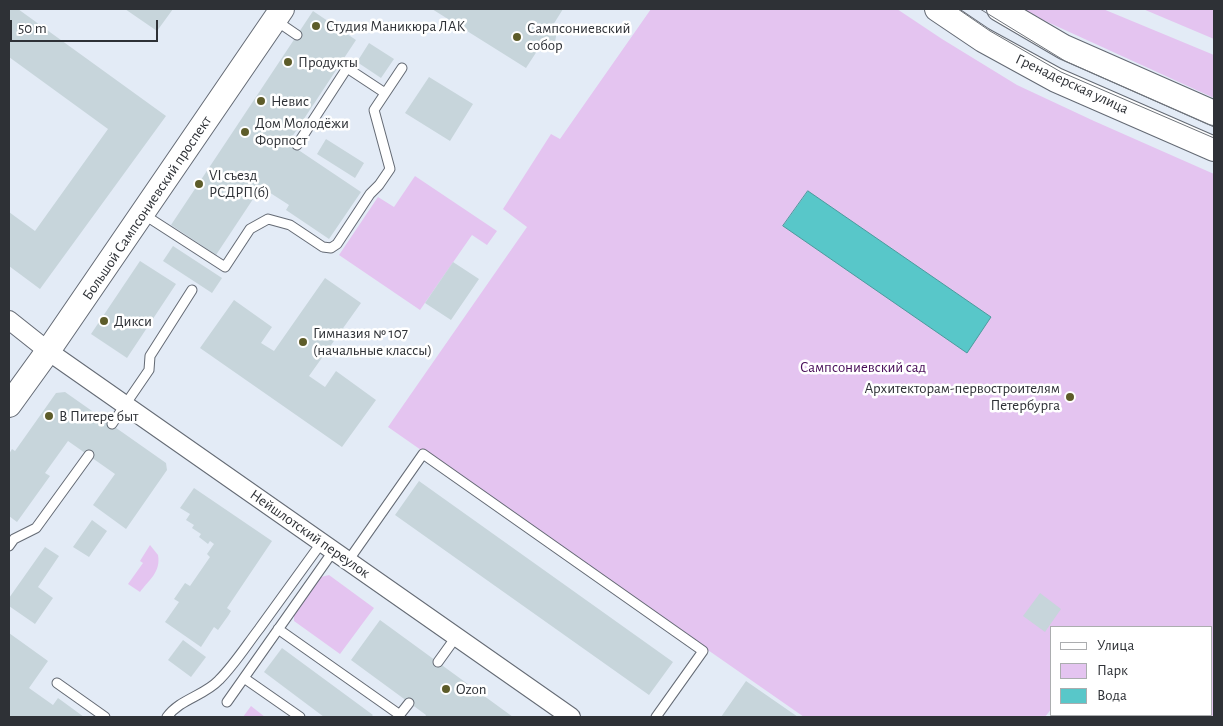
<!DOCTYPE html>
<meta charset="utf-8">
<style>
body{margin:0}
#map{position:relative;width:1223px;height:726px;overflow:hidden;background:#e3ebf6;font-family:"Alegreya Sans",sans-serif}
canvas{display:block}
.frame{position:absolute;inset:0;border:10px solid #2e3136;pointer-events:none}
.legend{position:absolute;left:1050px;top:626px;width:162px;height:90px;box-sizing:border-box;background:#fff;border:1px solid #abadaf;margin:0;padding:6px 9px;list-style:none;font-size:15px;color:#2e3136}
.legend li{display:flex;align-items:center;gap:10px;height:25px}
.legend b{width:25px;border:1px solid #abadaf}
.scale{position:absolute;left:10px;top:20px;width:148px;height:22px;box-sizing:border-box;border:2px solid #2e3136;border-top:0;padding-left:6px;font-size:15px;line-height:18px;white-space:nowrap;color:#2e3136;-webkit-text-stroke:4px #fff;paint-order:stroke}
</style>
<div id="map">
<canvas width="1223" height="726"></canvas>
<div class="frame"></div>
<ul class="legend">
<li><b style="height:6px;background:#fff"></b>Улица</li>
<li><b style="height:14px;background:#e4c4f0"></b>Парк</li>
<li><b style="height:14px;background:#58c7c9"></b>Вода</li>
</ul>
<div class="scale">50 m</div>
</div>
<script>
const g = document.querySelector('canvas').getContext('2d');
g.lineJoin = 'round';
function fillPath(path, color) { g.fillStyle = color; g.fill(path, 'evenodd'); }
function stroke(path, color, width, dash) { g.strokeStyle = color; g.lineWidth = width; g.lineCap = dash ? 'butt' : 'round'; g.setLineDash(dash || []); g.stroke(path); }
function write(font, color, halo, rows, align = 'center') {
  g.font = font + ' "Alegreya Sans",sans-serif'; g.lineWidth = 5; g.setLineDash([]); g.textBaseline = 'middle'; g.strokeStyle = halo; g.fillStyle = color; for (const [text, x, y, turn = 0] of rows) {
    g.save(); g.translate(x, y); g.rotate((+turn || 0) * Math.PI / 180); g.textAlign = isNaN(turn) ? turn : align; if (halo) g.strokeText(text, 0, 0); g.fillText(text, 0, 0); g.restore();
  }
}
const green = new Path2D(`
 M651 9H897L942 39 1017 85 1094 121 1214 174V717H1111L1108 715H1212V627H1052V708L1045 717H804L388 427 527 227 503 209 551 134 560 139Z
 M1024 9H1103L1214 55V98L1043 20Z
 M1143 9H1214V39Z
 M415 176 497 231 487 245 472 235 420 310 339 255 378 197 394 207Z
 M150 545 158 555C161 572 149 580 140 592L128 584 143 563 140 561Z
 M329 575 374 608 340 654 294 621V615L321 577Z
 M251 706 265 717H243Z`);
const water = new Path2D(`
 M808 191 991 317 967 353 783 226Z`);
const building = new Path2D(`
 M9 9H18L166 116 40 289 9 266V212L35 231 108 129 9 57Z
 M125 9H173L157 31Z
 M432 9H563L553 25 557 31 555 42 546 48H539L526 68Z
 M313 11 356 40 288 143 361 192 329 239 286 210 289 205 261 187 216 255 171 225Z
 M369 43 394 59 381 78 357 62Z
 M429 77 473 104 450 141 405 113Z
 M326 139 364 163 355 178 317 154Z
 M173 246 222 278 212 293 163 261Z
 M140 261 176 284 127 358 91 334Z
 M453 262 479 279 451 320 425 303Z
 M325 278 361 303 309 376 325 387 336 371 376 400 342 447 200 348 234 300 272 327 261 343 274 351Z
 M65 392 166 463 167 470 126 529 93 505 115 474 68 441 45 473 50 476 17 522 9 516V454L12 449 15 451 56 393Z
 M419 481 673 662 649 695 395 515Z
 M194 488 272 541 227 608 231 611 228 616 218 630 214 627 201 647 165 622 179 602 174 599 185 583 190 586 210 557 207 554 214 544 210 541 208 544 199 537 201 534 192 528 194 525 186 520 190 514 180 508Z
 M92 520 107 531 89 557 73 547Z
 M45 547 59 556 38 587 53 598 35 624 9 606V598Z
 M1040 593 1061 609 1045 632 1023 616Z
 M380 620 513 717H425L426 715 351 660Z
 M9 633 48 661 29 688 53 705 58 698 84 717H9Z
 M183 640 206 657 191 677 168 660Z
 M282 648 373 715 371 717H324L264 672Z
 M746 681 798 717H721Z`);
const lane = new Path2D(`
 M275 20 297 35
 M341 64 385 93
 M297 145 347 68
 M143 214 225 267 250 229 268 219 290 225 323 247 331 248 337 244 370 194 379 185 390 169 374 110 402 68
 M112 424 149 370 150 356 192 290
 M9 546 14 539 36 528 89 455
 M348 561 423 454 703 651 656 717
 M278 629 400 715
 M438 662 456 637
 M244 678 300 717
 M57 683 105 717
 M227 702 334 550
 M167 717C180 699 204 696 219 680 234 665 246 646 259 629 280 600 301 571 322 542
 M398 717 409 703
 M1061 717 1063 715`);
const street = new Path2D(`
 M9 320 48 351 571 717`);
const secondary = new Path2D(`
 M937 9 983 40 1056 80 1214 149
 M999 9 1064 47 1214 113
 M9 405 48 351 282 9`);
const tram = new Path2D(`
 M958 9 990 31 1061 72 1214 138
 M980 9 1065 61 1214 127`);
const markers = [
 [316,26,5,"#5d5c29"],
 [517,37,5,"#5d5c29"],
 [288,62,5,"#5d5c29"],
 [261,101,5,"#5d5c29"],
 [245,132,5,"#5d5c29"],
 [199,184,5,"#5d5c29"],
 [104,321,5,"#5d5c29"],
 [303,342,5,"#5d5c29"],
 [1070,397,5,"#5d5c29"],
 [49,416,5,"#5d5c29"],
 [446,689,5,"#5d5c29"]
];
const poiNames = [
 ["Студия Маникюра ЛАК",326,26],
 ["Сампсониевский",527,28],
 ["собор",527,45],
 ["Продукты",298,62],
 ["Невис",271,101],
 ["Дом Молодёжи",255,123],
 ["Форпост",255,140],
 ["VI съезд",209,175],
 ["РСДРП(б)",209,192],
 ["Дикси",114,321],
 ["Гимназия № 107",313,333],
 ["(начальные классы)",313,350],
 ["Архитекторам-первостроителям",1060,388,"right"],
 ["Петербурга",1060,405,"right"],
 ["В Питере быт",59,416],
 ["Ozon",456,689]
];
const streetNames = [
 ["Гренадерская улица",1072,84,25],
 ["Большой Сампсониевский проспект",147,208,-56],
 ["Нейшлотский переулок",310,534,35]
];
const parkNames = [
 ["Сампсониевский сад",863,367]
];
fillPath(green, '#e4c4f0');
fillPath(water, '#58c7c9');
stroke(water, '#4b9a9d', 1);
fillPath(building, '#c7d5db');
stroke(lane, '#646a74', 11);
stroke(street, '#646a74', 20);
stroke(secondary, '#646a74', 26);
stroke(lane, '#fff', 9);
stroke(street, '#fff', 18);
stroke(secondary, '#fff', 24);
stroke(tram, '#6f747b', 1);
for (const [x, y, r, color] of markers) { const dot = new Path2D(); dot.arc(x, y, r, 0, 2 * Math.PI); g.fillStyle = color; g.fill(dot); stroke(dot, '#fff', 2); }
write('15px', '#2e3136', '#fff', poiNames, 'left');
write('15px', '#2e3136', '#fff', streetNames);
write('15px', '#460c57', '#fff', parkNames);
</script>
